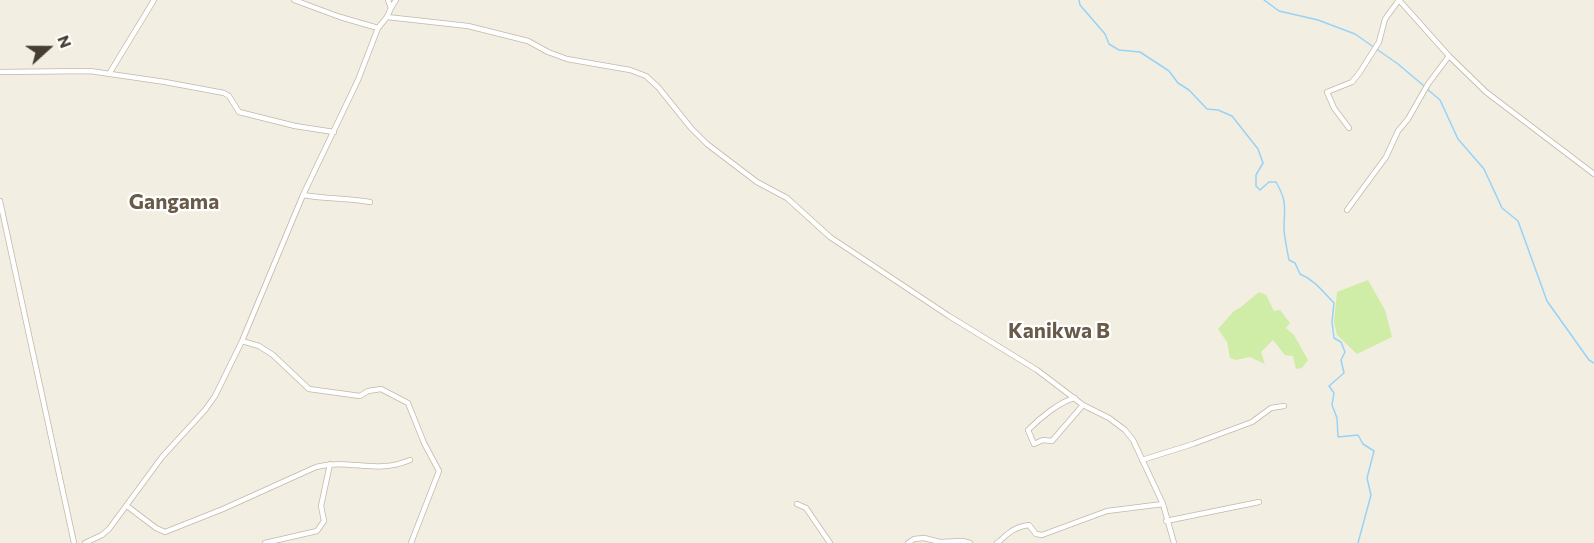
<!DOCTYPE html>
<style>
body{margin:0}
#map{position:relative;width:1594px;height:543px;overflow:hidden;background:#f3eee2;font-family:Commissioner,sans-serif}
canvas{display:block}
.north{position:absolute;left:18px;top:18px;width:60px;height:60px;-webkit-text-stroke:4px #fff;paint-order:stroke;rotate:69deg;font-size:16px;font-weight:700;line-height:24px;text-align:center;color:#453d32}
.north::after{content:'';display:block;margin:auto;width:21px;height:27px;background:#453d32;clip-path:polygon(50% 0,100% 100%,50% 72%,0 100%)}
</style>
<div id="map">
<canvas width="1594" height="543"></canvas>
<div class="north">N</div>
</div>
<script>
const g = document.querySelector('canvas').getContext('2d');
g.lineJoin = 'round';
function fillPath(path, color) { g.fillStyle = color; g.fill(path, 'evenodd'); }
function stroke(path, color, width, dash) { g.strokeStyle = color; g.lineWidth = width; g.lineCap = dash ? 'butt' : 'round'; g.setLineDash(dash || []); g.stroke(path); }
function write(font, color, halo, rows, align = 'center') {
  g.font = font + ' Commissioner,sans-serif'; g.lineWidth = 4.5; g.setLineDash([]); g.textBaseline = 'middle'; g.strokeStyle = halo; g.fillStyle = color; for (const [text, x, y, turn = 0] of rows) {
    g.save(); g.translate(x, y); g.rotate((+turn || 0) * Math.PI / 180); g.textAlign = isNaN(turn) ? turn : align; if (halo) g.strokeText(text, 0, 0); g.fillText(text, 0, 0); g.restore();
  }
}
const green = new Path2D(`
 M1368 280 1385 310 1392 337 1357 354 1337 335 1334 322 1337 292Z
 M1259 292 1266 295 1274 311 1280 310 1290 323 1286 328 1294 335 1308 360 1302 368 1296 369 1293 356 1285 355 1273 340 1261 352 1265 364 1250 357 1236 360 1230 358 1227 342 1218 329 1234 311 1241 307Z`);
const stream = new Path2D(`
 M1079 0 1080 5 1105 34 1109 44 1119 50 1140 52 1169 71 1178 83 1189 90 1207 109 1218 110 1232 116 1258 149 1263 163 1256 175V186L1260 190 1269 182H1276C1288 203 1284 207 1284 230 1285 240 1287 250 1289 260L1295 263 1300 274C1315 280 1323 292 1334 303L1332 322 1334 338 1341 342 1345 352 1341 360 1344 373 1329 386 1334 393 1332 405 1337 418 1338 437 1358 435 1363 444 1374 451 1367 478 1371 495 1358 543
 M1264 0 1279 11 1318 20 1355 34 1398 64 1424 86
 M1427 89 1440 100 1458 139 1484 169 1502 208 1518 221 1547 301 1589 360 1594 363`);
const street = new Path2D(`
 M294 0 340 17 378 28
 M1399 0 1449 56 1486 92 1594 174
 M391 8 396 0
 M387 17 468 26 528 41 548 52 567 59 630 70 646 76 658 87 691 128 707 144 757 182 787 198 830 237 949 316 1037 370 1083 405 1109 418 1125 430 1133 440 1163 504 1174 543
 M0 72 90 71 165 82 224 93 229 96 239 112 295 126 334 132
 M109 74 154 0
 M1349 128 1334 108 1327 92 1352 82 1360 72 1379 42 1385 19 1399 0
 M303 195C325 199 347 198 370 202
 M0 201 74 543
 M1347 210 1386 157 1398 131 1408 119 1428 84 1449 56
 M242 341 259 346 273 355 309 389 360 396 368 391 381 389 408 403 424 443 439 471 411 543
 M1075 398C1060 401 1039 419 1028 430L1034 444 1043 440 1052 441 1083 405
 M1142 460 1193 444 1252 422 1271 408 1284 406
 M797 504 806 508 830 543
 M127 506 156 528 165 532 223 509 316 467C350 458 375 475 410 460
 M1166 521 1259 502
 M85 543 102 535 109 529 162 457 205 410 215 396 242 341 303 195 358 80 378 28 387 17 391 8 388 0
 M265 543 317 531 324 521 321 506 330 464
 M908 543 914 539 924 538 940 542 963 541 970 543
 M997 543C1002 540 1004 536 1009 533 1015 528 1022 526 1029 525L1036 534 1042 535 1107 511 1163 504`);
const quarterNames = [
 ["Gangama",174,202],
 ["Kanikwa B",1059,331]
];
fillPath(green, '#cfeda6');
stroke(stream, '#96d3f8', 1.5);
stroke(street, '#c2b8a7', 6);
stroke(street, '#fff', 4.5);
write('bold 21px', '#695b48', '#fff', quarterNames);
</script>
